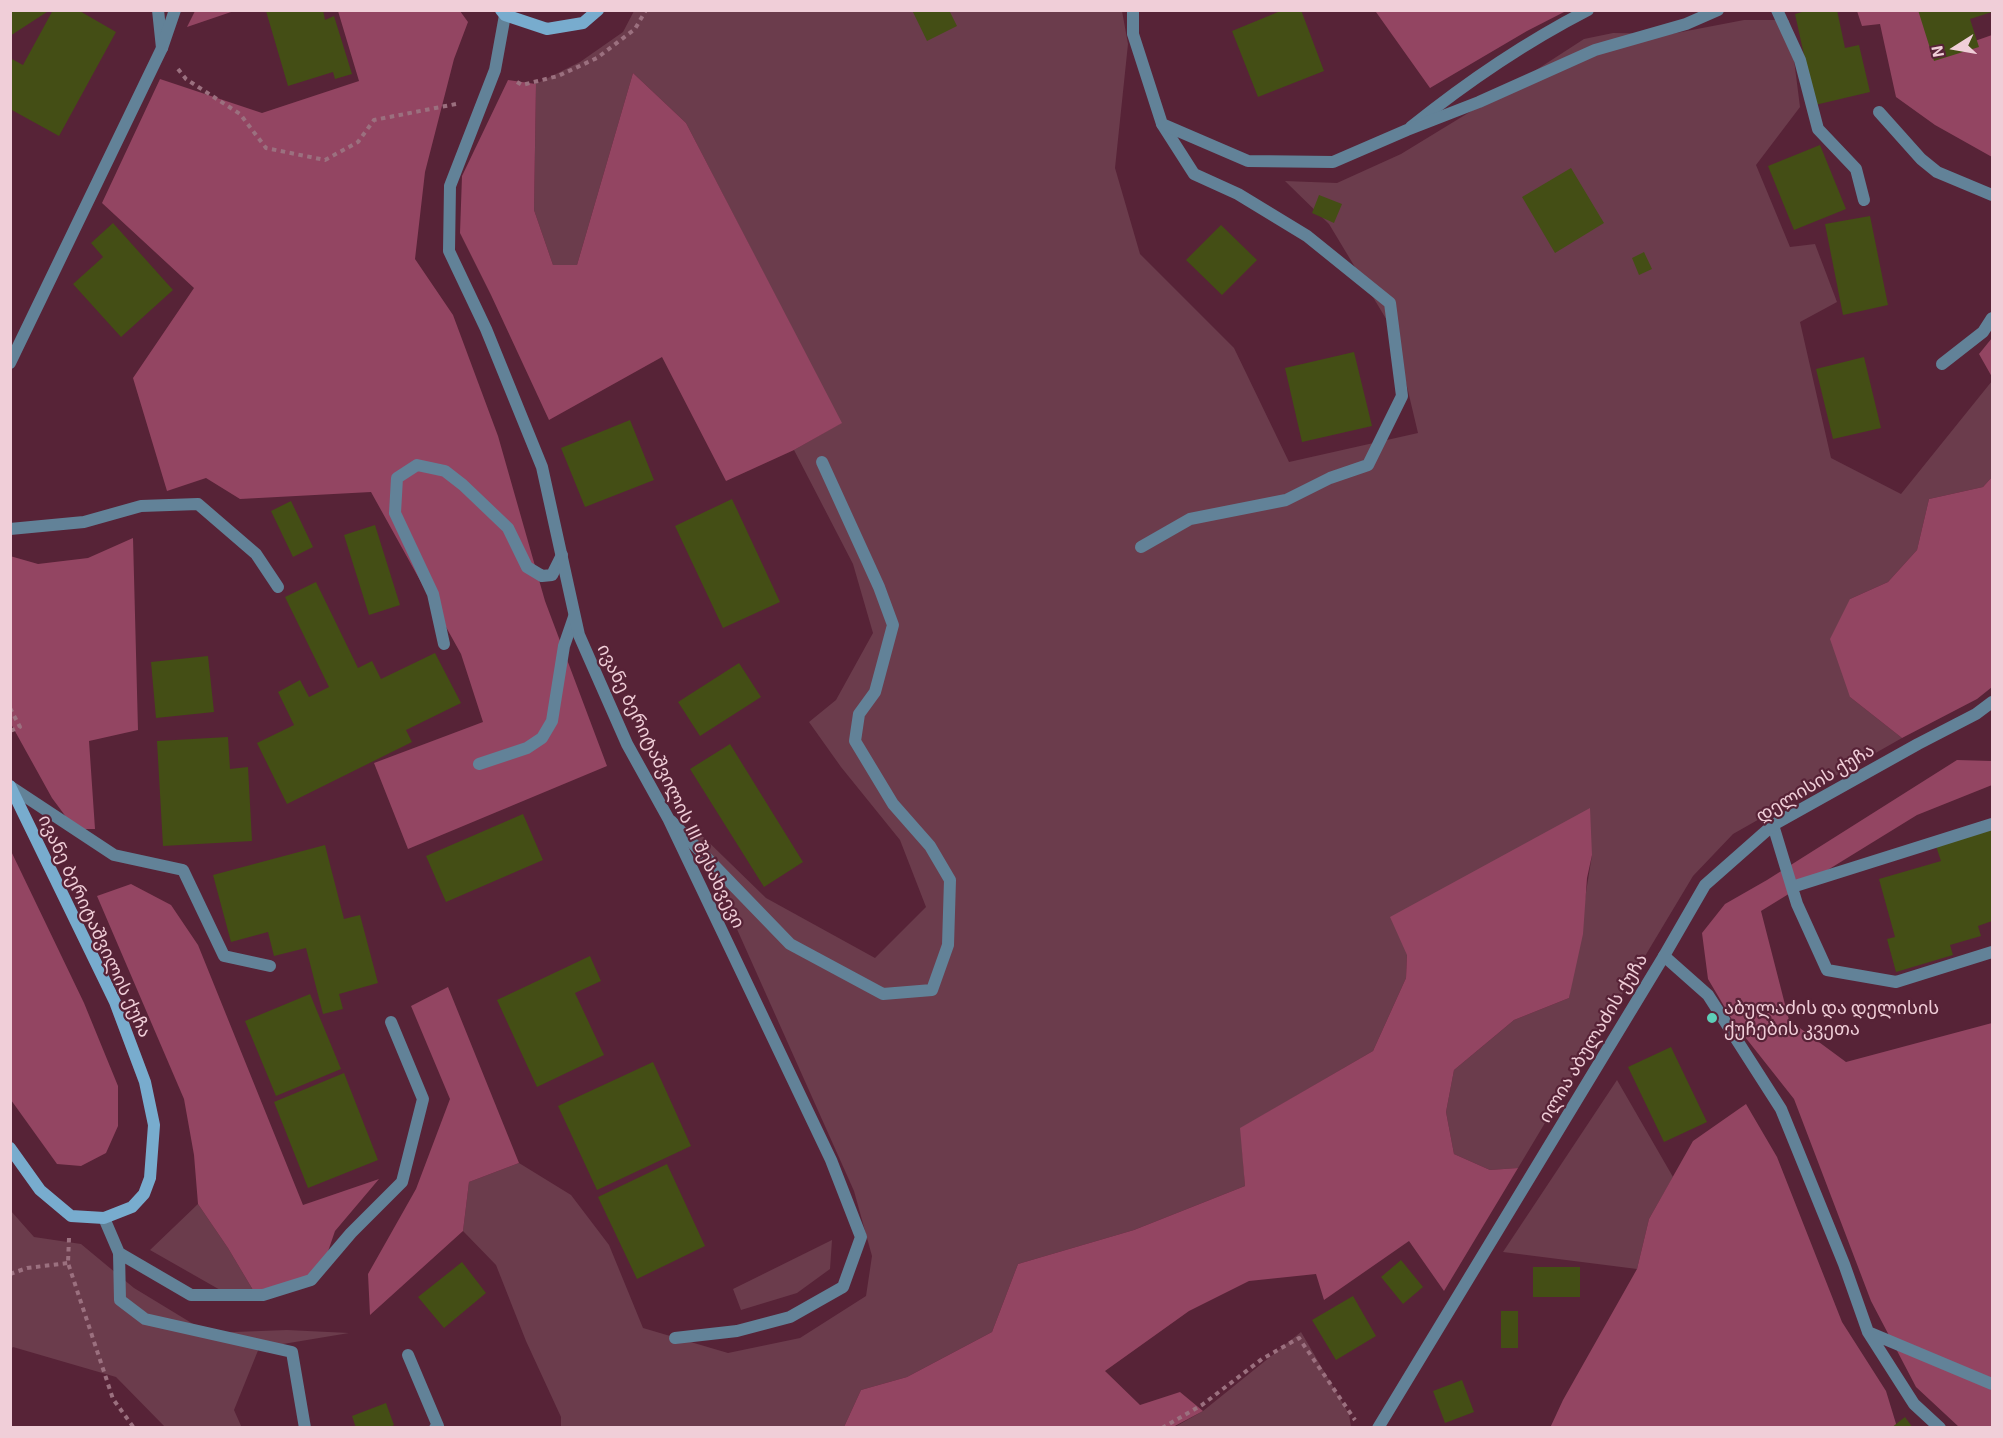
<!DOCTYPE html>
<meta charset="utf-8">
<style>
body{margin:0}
#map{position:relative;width:2003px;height:1438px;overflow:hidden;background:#572337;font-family:"Exo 2",sans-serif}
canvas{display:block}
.frame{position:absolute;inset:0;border:12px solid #f0ced8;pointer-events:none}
.north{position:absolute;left:1925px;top:18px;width:60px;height:60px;-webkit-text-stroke:4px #572337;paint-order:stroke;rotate:259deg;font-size:16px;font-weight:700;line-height:24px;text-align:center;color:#f0ced8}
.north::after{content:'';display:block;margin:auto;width:21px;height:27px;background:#f0ced8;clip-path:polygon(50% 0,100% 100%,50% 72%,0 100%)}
</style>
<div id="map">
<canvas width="2003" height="1438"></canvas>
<div class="frame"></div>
<div class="north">N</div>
</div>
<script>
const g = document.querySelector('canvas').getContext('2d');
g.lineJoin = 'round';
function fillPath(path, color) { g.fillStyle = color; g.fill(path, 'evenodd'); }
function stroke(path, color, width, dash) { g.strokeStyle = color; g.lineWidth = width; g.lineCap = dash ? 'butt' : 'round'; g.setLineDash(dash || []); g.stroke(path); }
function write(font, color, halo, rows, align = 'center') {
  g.font = font + ' "Exo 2","Noto Sans Georgian",sans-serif'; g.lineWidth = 4.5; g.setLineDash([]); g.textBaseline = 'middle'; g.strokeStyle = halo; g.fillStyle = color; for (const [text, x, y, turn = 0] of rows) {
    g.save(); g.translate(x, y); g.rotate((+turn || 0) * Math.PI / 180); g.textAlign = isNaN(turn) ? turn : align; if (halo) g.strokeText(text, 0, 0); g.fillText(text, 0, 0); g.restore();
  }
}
const green = new Path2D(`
 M634 11H1122L1128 44 1115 168 1140 254 1234 348 1289 462 1418 433 1394 332 1329 224 1285 181 1337 183 1401 154 1496 96 1584 39 1613 33 1671 34 1744 20H1789L1800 107 1756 165 1790 247 1815 244 1837 302 1800 322 1831 458 1901 494 1992 381V477L1983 487 1929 499 1917 550 1888 582 1850 599V697L1902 738 1733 834 1693 876 1518 1168 1490 1170 1454 1154 1446 1112 1454 1070 1514 1020 1569 998 1592 855 1407 955 1406 978 1373 1051 1241 1128 1245 1186 1134 1230 1018 1264 992 1332 907 1377 861 1390 844 1427H561V1417L526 1341 496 1265 463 1231 469 1182 519 1163 571 1195 609 1245 643 1328 728 1353 800 1338 866 1296 872 1256 854 1191 690 824 766 898 875 958 926 907 900 840 841 767 809 722 836 700 873 633 853 564 794 450 841 423 686 123 633 73 577 265H553L534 210 536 84 580 62 623 32Z
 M1617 1080 1673 1177 1649 1219 1637 1269 1503 1252Z
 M198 1204 228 1248 253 1290 222 1291 150 1250Z
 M11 1211 34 1237 81 1244 134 1288 208 1333 287 1330 349 1333 259 1348 234 1410 242 1428 165 1427 116 1377 13 1347 11 1349Z
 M832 1240 830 1269 797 1293 741 1310 733 1289Z
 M1301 1332 1349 1414 1351 1427 1173 1428 1203 1411Z`);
const forest = new Path2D(`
 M1378 10H1566V11L1527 31 1430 88 1376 12Z
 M195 11V10L234 11 187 27Z
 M338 11H460L468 22 454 59 425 172 415 259 453 315 498 436 545 601 607 766 408 849 374 763 483 722 461 654 371 492 240 499 206 478 167 491 133 378 194 288 102 203 160 79 262 113 359 81Z
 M1857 11H1921L1935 55 1992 35V157L1935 125 1896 97 1880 24 1862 26Z
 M633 73 686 123 842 423 794 450 726 481 662 357 549 420 491 295 460 233 462 176 508 80 536 84 534 210 553 265H577Z
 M1992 338V377L1979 354Z
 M1992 477V687L1977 699 1902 738 1850 697 1830 639 1850 599 1888 582 1917 550 1929 499 1983 487Z
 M133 538 138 730 89 741 95 829H75L52 798 11 724 10 556 38 564 88 558Z
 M1957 760 1992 761V785L1917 815 1761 911 1789 1020 1846 1062 1992 1023V1427H1959L1916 1387 1871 1301 1794 1099 1734 1023 1708 979 1702 933 1725 904 1767 880Z
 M1590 808 1592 855 1587 878 1583 934 1569 998 1514 1020 1454 1070 1446 1112 1454 1154 1490 1170 1518 1168 1444 1291 1409 1241 1324 1300 1316 1274 1249 1281 1189 1311 1105 1371 1140 1405 1180 1392 1203 1411 1173 1427H844L861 1390 907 1377 992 1332 1018 1264 1134 1230 1245 1186 1240 1128 1373 1051 1406 978 1407 955 1390 917Z
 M10 849 84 1003 118 1086V1126L106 1153 81 1166 57 1164 11 1100Z
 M131 884 171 905 198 945 303 1205 379 1179 335 1231 322 1269 283 1287 253 1290 228 1248 198 1204 194 1155 184 1099 97 896Z
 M448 987 519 1163 469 1182 463 1231 370 1315 368 1274 416 1189 450 1099 411 1006Z
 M1746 1104 1777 1157 1842 1322 1886 1391 1897 1427 1550 1428 1563 1400 1637 1269 1649 1219 1693 1141Z`);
const building = new Path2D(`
 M10 10H50L10 36Z
 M53 10H78L116 32 59 136 10 109V58L23 65Z
 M323 10 325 20 334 16 352 74 335 79 333 72 288 86 266 11Z
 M912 10H949L957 26 927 41Z
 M1283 10H1301L1324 71 1258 97 1232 31Z
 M1809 10H1837L1845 48 1859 45 1870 92 1815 105 1795 14Z
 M1918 10H1992V12L1970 19 1979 47 1934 61Z
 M1820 145 1846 209 1794 230 1768 166Z
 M1571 168 1604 223 1555 253 1522 197Z
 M1319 195 1342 204 1334 223 1312 213Z
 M1870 216 1888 305 1843 315 1825 224Z
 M113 223 173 290 121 337 73 284 103 257 91 243Z
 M1221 225 1257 260 1222 295 1186 260Z
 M1644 252 1652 269 1639 275 1632 258Z
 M1354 352 1372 426 1302 442 1285 368Z
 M1864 357 1881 428 1833 439 1816 369Z
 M630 420 654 480 585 507 561 448Z
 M732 499 780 602 723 628 675 526Z
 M291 501 313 547 293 557 271 511Z
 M375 525 400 605 369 615 344 535Z
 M316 582 358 668 372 661 381 679 435 653 461 703 406 730 412 742 287 804 257 743 294 725 278 692 300 680 309 697 329 687 285 597Z
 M208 656 214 712 156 718 151 662Z
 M739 663 761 697 700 736 678 702Z
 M228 737 230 769 248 767 252 841 163 846 157 741Z
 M730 744 803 862 764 887 690 769Z
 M523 814 543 860 446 902 426 856Z
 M1992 830V921L1978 926 1981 936 1950 945 1953 955 1896 972 1887 939 1895 937 1879 879 1941 861 1936 846Z
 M325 845 344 919 360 915 378 983 339 994 343 1009 323 1014 306 948 274 956 268 932 231 942 213 875Z
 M590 956 601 981 575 993 604 1055 537 1087 497 1000Z
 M310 994 341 1069 276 1096 245 1021Z
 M1671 1047 1707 1122 1664 1142 1628 1067Z
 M653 1062 691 1146 597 1190 558 1106Z
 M344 1073 378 1160 308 1188 274 1102Z
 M667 1164 705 1246 637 1279 598 1197Z
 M1401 1260 1423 1287 1403 1304 1381 1277Z
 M462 1262 486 1293 444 1328 418 1297Z
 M1533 1267H1580V1297H1533Z
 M1353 1296 1376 1336 1336 1360 1312 1320Z
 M1501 1311H1518V1348H1501Z
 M1462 1380 1474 1412 1445 1423 1433 1391Z
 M386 1403 394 1425 389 1428H356L352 1416Z
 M1905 1417 1913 1428H1891Z`);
const path = new Path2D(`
 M178 69 186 79 240 114 266 148 325 160 358 142 374 120 456 104
 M517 82 522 85 558 76 597 58 635 29 646 10
 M10 708 20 727 10 731
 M69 1238 68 1263 113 1399 134 1428
 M10 1274 27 1268 68 1263
 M1162 1428 1202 1405 1262 1359 1299 1338 1355 1420`);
const lane = new Path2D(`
 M158 10 162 48
 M1777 10 1800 60 1818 129 1856 169 1864 200
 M1879 112 1921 159 1937 172 1992 195
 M1411 127C1468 81 1522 44 1588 10
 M1942 364 1983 332 1992 318
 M1141 547 1190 519 1286 500 1330 478 1368 465 1402 396 1390 303 1307 236 1238 194 1194 174 1162 124
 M444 644 433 594 395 513 397 478 417 465 445 471 463 485 508 528 527 567 542 576 552 575 562 555
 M479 764 527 748 542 738 552 721 564 646 574 617
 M11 787 114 855 183 870 224 956 270 966
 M671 821 790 944 883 994 932 990 948 945 950 880 930 846 893 804 855 741 859 714 875 692 893 625 879 587 822 462
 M1773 825 1797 904 1827 970 1896 982 1992 952
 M1792 887 1992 824
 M1664 956 1708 995 1781 1109 1844 1264 1868 1332 1914 1404 1940 1428
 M104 1218 119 1253 191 1295H263L311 1280 351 1233 402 1182 423 1099 391 1022
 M119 1253 120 1300 145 1319 292 1352 305 1428
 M1868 1332 1992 1384
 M408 1355 438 1426 435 1428`);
const street = new Path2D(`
 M1133 10V34L1162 124 1248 161 1333 162 1407 130 1479 102 1595 50 1686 24 1718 10
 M505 15 495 70 450 186 449 251 486 329 542 467 579 635 627 744 668 818 831 1160 861 1237 843 1287 790 1317 737 1331 675 1338
 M10 363 162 48 175 10
 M10 529 84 522 141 506 198 504 256 554 278 587
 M1378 1428 1664 956 1705 885 1773 825 1918 744 1976 714 1992 702`);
const secondary = new Path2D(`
 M501 10 505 15 547 29 583 23 598 10
 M10 786 115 1002 145 1082 154 1125 150 1178 144 1194 132 1207 104 1218 71 1216 40 1190 10 1148`);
const markers = [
 [1712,1018,6,"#5eceb8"]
];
const streetNames = [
 ["დელისის ქუჩა",1815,783,-31],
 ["ივანე ბერიტაშვილის III შესახვევი",671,786,64],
 ["ივანე ბერიტაშვილის ქუჩა",95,926,65],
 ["ილია აბულაძის ქუჩა",1593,1038,-59]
];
const poiNames = [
 ["აბულაძის და დელისის",1724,1008],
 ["ქუჩების კვეთა",1724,1029]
];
fillPath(green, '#6b3c4c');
fillPath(forest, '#934562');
fillPath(building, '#444e15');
stroke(path, '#9b707f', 4, [4.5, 4.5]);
stroke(lane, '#628298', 12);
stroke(street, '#628298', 12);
stroke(secondary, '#78acce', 12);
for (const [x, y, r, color] of markers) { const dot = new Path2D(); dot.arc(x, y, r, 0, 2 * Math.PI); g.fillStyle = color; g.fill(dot); stroke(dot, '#572337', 2); }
write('18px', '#f0ced8', '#572337', streetNames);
write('18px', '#f0ced8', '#572337', poiNames, 'left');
</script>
